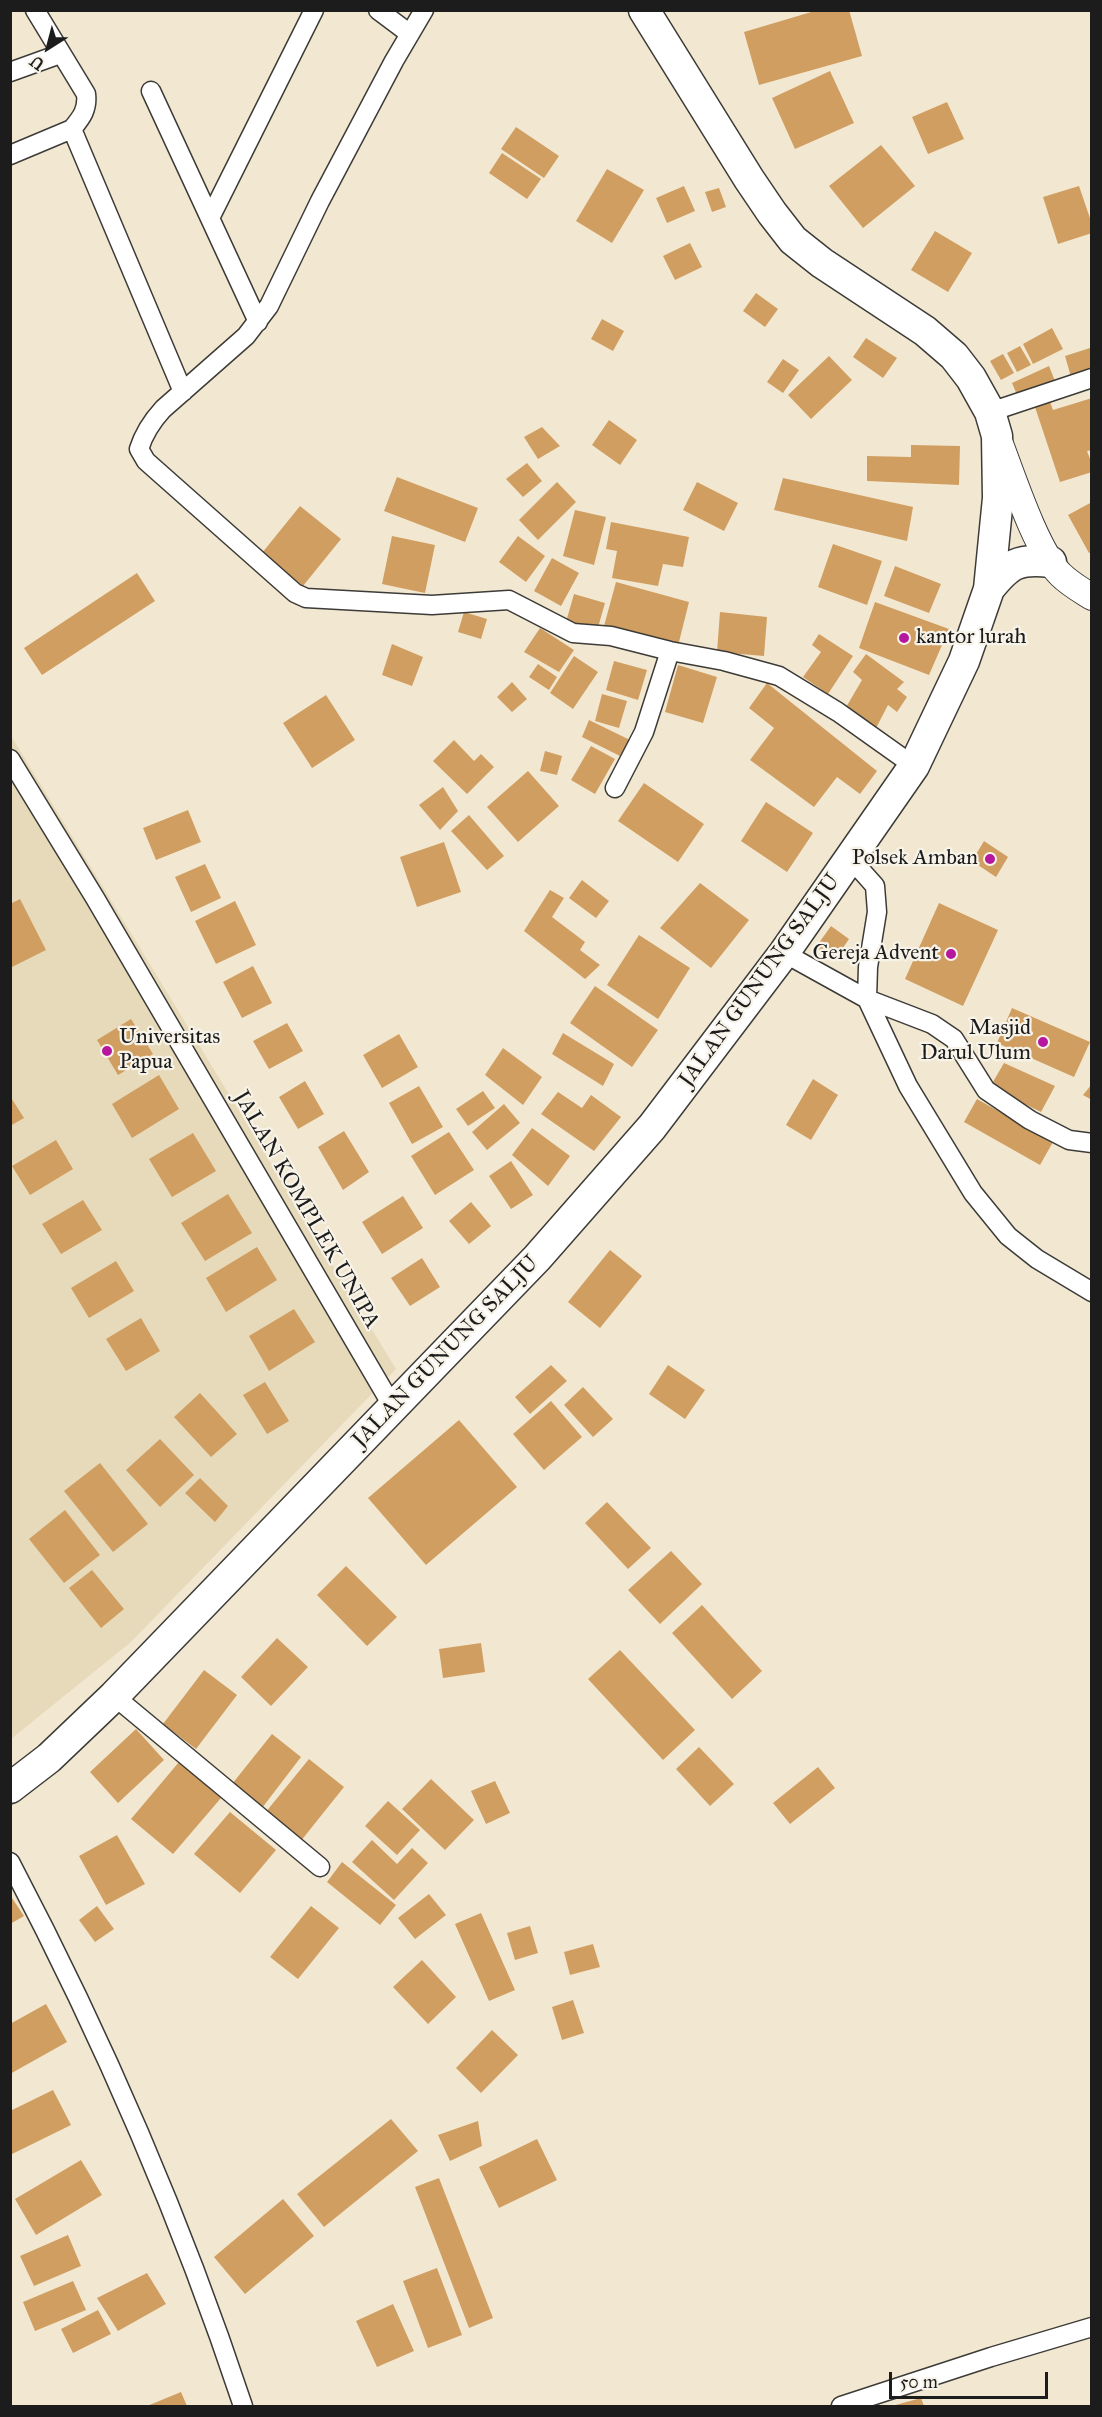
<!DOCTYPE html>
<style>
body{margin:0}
#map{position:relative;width:1102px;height:2417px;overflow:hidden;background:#f2e8d2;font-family:"IM FELL Great Primer",serif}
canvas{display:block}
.frame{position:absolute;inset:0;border:12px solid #1c1c1c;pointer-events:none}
.north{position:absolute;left:18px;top:18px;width:60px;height:60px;-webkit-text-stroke:4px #f7f3e8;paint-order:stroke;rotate:216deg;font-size:16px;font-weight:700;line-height:24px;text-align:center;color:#1c1c1c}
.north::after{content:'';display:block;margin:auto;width:21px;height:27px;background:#1c1c1c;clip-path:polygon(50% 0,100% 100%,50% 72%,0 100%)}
.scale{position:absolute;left:889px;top:2372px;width:159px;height:27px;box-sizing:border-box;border:3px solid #1c1c1c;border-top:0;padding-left:8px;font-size:18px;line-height:21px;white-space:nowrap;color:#1c1c1c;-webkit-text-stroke:4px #f7f3e8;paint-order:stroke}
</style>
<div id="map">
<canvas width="1102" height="2417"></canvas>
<div class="frame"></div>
<div class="north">U</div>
<div class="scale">50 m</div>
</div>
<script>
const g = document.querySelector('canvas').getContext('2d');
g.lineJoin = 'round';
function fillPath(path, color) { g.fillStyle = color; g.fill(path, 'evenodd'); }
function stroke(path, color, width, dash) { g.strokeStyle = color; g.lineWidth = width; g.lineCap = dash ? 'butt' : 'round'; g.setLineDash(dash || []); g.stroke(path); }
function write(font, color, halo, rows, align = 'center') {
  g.font = font + ' "IM FELL Great Primer",serif'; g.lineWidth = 4.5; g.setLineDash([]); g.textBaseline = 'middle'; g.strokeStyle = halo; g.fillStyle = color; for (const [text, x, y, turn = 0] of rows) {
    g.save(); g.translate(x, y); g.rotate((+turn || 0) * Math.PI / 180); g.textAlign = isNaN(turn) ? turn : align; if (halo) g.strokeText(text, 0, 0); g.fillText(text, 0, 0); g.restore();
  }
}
const built = new Path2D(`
 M10 734 396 1369 131 1642 11 1739Z`);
const building = new Path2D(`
 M818 10H849L862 56 759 85 744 32Z
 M830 71 854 123 795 149 772 98Z
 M947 102 964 139 928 154 912 117Z
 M516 127 559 156 544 178 501 149Z
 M881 145 915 186 863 228 829 186Z
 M502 153 541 179 527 199 489 173Z
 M607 169 644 190 612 243 576 221Z
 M684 186 695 211 667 223 656 198Z
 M1079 186 1092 224V233L1058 244 1043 197Z
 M719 188 726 207 712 212 705 192Z
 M935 231 972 253 948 292 911 270Z
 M690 243 702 267 675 280 663 256Z
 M756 293 778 309 765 327 743 311Z
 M602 319 624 331 613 351 591 339Z
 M1052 328 1063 349 1033 364 1023 344Z
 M866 338 897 358 883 378 853 357Z
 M1020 346 1031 365 1017 372 1007 353Z
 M1090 348 1092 371 1071 377 1065 356Z
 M1003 354 1014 373 1001 380 990 361Z
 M829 356 852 380 811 419 788 395Z
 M783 359 799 370 783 393 767 382Z
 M1049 366 1055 381 1018 397 1012 383Z
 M1092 398V450L1087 451 1092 464V472L1060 482 1034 404 1049 399 1053 410Z
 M609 420 637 440 620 465 592 445Z
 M542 427 560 446 538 459 524 437Z
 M911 445 960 446 959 485 867 481V456L911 457Z
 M527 463 542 481 523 497 506 479Z
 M397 477 478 508 465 542 384 511Z
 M783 478 913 507 907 541 774 510Z
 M557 482 576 502 538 540 519 520Z
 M697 482 738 503 724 531 683 510Z
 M1092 502V552L1089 553 1068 515Z
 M300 506 341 539 303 586 262 553Z
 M575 510 606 517 594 565 563 556Z
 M611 522 689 537 683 567 663 564 658 586 612 578 617 551 606 549Z
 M392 536 435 545 425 593 382 584Z
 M518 536 545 556 526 582 499 562Z
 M833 544 882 561 867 605 818 587Z
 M552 558 579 573 561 606 534 591Z
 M895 566 941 584 929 613 884 596Z
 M137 573 155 601 42 675 24 648Z
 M616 582 689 602 678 646 604 626Z
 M574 594 605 603 597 631 566 622Z
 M875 602 949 629 929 675 859 648Z
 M464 612 487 619 481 639 458 632Z
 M720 612 767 617 764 656 717 652Z
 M540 628 574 650 559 672 524 652Z
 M819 634 853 656 828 694 803 677 821 652 812 645Z
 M392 644 423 657 412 686 382 675Z
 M866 654 904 682 897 689 907 697 897 712 888 705 875 730 845 709 862 680 853 672Z
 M574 656 598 672 573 709 550 693Z
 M614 661 647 670 638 700 606 690Z
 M538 664 557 677 549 690 529 677Z
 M678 665 717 677 703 723 665 712Z
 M512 682 527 699 512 712 497 697Z
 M767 683 877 771 860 794 837 777 814 807 750 760 774 728 749 708Z
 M602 694 627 701 619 728 595 721Z
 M326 695 355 740 312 768 283 723Z
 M589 720 630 740 620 756 582 737Z
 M454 740 474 761 481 754 494 767 467 794 433 761Z
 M591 746 615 759 595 794 571 780Z
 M545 751 562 756 557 775 540 771Z
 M528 771 559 806 518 842 487 807Z
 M644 783 704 824 678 862 618 821Z
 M443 787 458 811 440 830 419 805Z
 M766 802 813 833 787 872 741 841Z
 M188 810 201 842 156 860 143 828Z
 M469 815 504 856 487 870 451 831Z
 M984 841 1008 857 996 877 972 861Z
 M444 842 461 892 417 907 400 857Z
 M205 864 221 898 191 912 175 877Z
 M582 880 609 901 596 918 569 898Z
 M700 883 749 920 711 968 660 928Z
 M550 890 564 898 552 917 585 942 580 950 600 965 585 979 524 931Z
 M20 899 46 950 10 968V904Z
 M235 901 256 945 216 964 195 921Z
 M939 903 998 930 963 1006 905 979Z
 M831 926 849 939 834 961 816 947Z
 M639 935 690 968 658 1019 607 985Z
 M253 966 272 1003 242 1018 223 982Z
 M595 986 658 1030 632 1067 570 1023Z
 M1012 1008 1090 1042 1074 1077 997 1043Z
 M131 1019 153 1054 118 1075 97 1040Z
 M287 1023 303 1051 269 1069 253 1041Z
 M563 1033 614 1064 603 1086 552 1054Z
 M399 1034 418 1067 382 1088 363 1055Z
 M503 1048 542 1077 523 1105 485 1075Z
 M1004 1063 1055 1086 1041 1112 990 1087Z
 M159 1075 179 1109 132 1138 112 1104Z
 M813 1079 838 1095 811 1140 786 1125Z
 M305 1081 324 1114 298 1129 279 1097Z
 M1092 1084V1100L1083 1095Z
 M419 1086 443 1127 412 1144 389 1103Z
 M483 1091 495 1108 468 1126 456 1109Z
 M558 1092 582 1108 591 1095 621 1117 594 1151 541 1114Z
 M10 1096 24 1118 10 1126Z
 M977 1099 1053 1142 1040 1165 964 1122Z
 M504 1104 520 1123 487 1150 472 1132Z
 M532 1128 570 1156 548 1186 512 1155Z
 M344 1131 369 1172 343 1190 318 1147Z
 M449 1132 474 1170 435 1195 411 1156Z
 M193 1133 216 1171 172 1197 149 1159Z
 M56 1140 73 1169 30 1195 12 1166Z
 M511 1161 533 1195 511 1209 489 1176Z
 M228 1194 252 1233 205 1261 181 1223Z
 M403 1196 423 1228 382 1254 362 1222Z
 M83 1200 102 1230 61 1254 42 1224Z
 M471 1202 491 1226 469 1244 449 1221Z
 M257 1247 277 1280 226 1312 206 1278Z
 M610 1250 642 1276 600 1328 568 1302Z
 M422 1258 440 1287 410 1306 391 1278Z
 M116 1261 134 1291 89 1318 71 1288Z
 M294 1309 315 1342 269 1371 249 1336Z
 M141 1318 160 1351 126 1371 106 1339Z
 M551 1365 567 1381 530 1414 515 1397Z
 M668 1365 705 1390 685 1419 649 1394Z
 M265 1382 289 1421 267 1434 243 1395Z
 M583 1387 613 1419 593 1437 564 1405Z
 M200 1393 237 1434 211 1457 174 1417Z
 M551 1401 582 1437 544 1470 513 1434Z
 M459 1420 517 1487 426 1565 368 1498Z
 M160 1439 194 1475 160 1507 126 1470Z
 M100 1463 148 1524 113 1552 64 1491Z
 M200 1478 228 1506 215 1522 185 1493Z
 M607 1502 651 1548 628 1569 585 1523Z
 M65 1510 100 1555 64 1583 29 1539Z
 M671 1551 702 1584 660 1624 628 1590Z
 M346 1566 397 1617 367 1646 317 1595Z
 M92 1570 124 1609 101 1628 69 1588Z
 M702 1605 762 1671 732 1699 672 1633Z
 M277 1638 308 1667 271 1706 241 1677Z
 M481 1643 485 1672 443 1678 439 1649Z
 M620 1650 695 1730 663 1760 588 1679Z
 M204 1670 237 1695 196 1749 163 1724Z
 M136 1729 164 1760 118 1803 90 1772Z
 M272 1734 301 1757 262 1808 232 1784Z
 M699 1747 734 1784 710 1806 676 1769Z
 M309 1759 344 1787 300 1842 265 1813Z
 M179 1762 221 1798 173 1854 131 1819Z
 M818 1767 835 1788 790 1824 773 1803Z
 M431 1779 474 1820 445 1850 402 1809Z
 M495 1781 510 1813 486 1824 471 1791Z
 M388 1801 420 1830 397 1855 365 1826Z
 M230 1812 276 1850 240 1893 194 1854Z
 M117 1835 145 1884 106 1905 79 1856Z
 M372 1840 397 1864 412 1848 428 1863 394 1900 352 1862Z
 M342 1862 396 1905 380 1925 327 1882Z
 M429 1894 446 1915 415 1939 398 1918Z
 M10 1895 24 1916 10 1924Z
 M97 1906 114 1929 95 1942 79 1920Z
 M311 1906 339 1928 298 1979 270 1957Z
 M481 1913 515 1990 489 2001 455 1924Z
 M530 1926 538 1953 515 1960 507 1933Z
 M593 1944 600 1967 570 1975 564 1952Z
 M422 1960 456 1997 428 2024 393 1987Z
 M573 2000 584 2033 562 2040 552 2007Z
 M46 2004 67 2042 10 2074V2024Z
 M492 2030 518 2055 481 2093 456 2068Z
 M53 2090 71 2125 10 2155V2111Z
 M391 2119 418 2151 324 2227 297 2194Z
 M478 2121 482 2146 450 2161 438 2135Z
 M537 2139 557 2180 499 2208 479 2167Z
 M81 2160 102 2195 36 2235 15 2199Z
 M439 2178 493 2318 469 2328 415 2187Z
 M283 2199 314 2236 245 2294 214 2257Z
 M68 2235 81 2266 34 2286 20 2256Z
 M437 2268 462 2335 428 2348 403 2281Z
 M147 2273 166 2304 118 2331 97 2298Z
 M73 2281 86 2310 35 2331 23 2302Z
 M393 2304 414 2351 377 2367 356 2321Z
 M98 2310 111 2334 73 2353 61 2329Z
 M181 2392 187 2406H147Z
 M921 2398 924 2406H892Z`);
const street = new Path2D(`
 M35 10 86 94C88 110 81 118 72 129
 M378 10 410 34
 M424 10 394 61 320 201 269 306 246 336 163 409C152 421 144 433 139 449L146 461 295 593 306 598 432 605 509 600 573 633 611 636 670 651 724 661 779 676 838 712 914 766
 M10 72 60 54
 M151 91 258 322
 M10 155 72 129 183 392
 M210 218 314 10
 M990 412 1092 378
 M10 759 95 898 393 1407
 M615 788 644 732 670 651
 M850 858 875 886 877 912 868 967 867 999 932 1024 954 1039 986 1090 1030 1120 1069 1140 1092 1143
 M784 953 867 999 908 1086 973 1193 1008 1236 1037 1259 1092 1292
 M114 1696 320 1867
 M10 1862C102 2037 181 2219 243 2406
 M841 2406 991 2357 1092 2327`);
const secondary = new Path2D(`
 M1000 444C1013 478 1037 552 1061 575 1070 584 1081 590 1092 597`);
const primary = new Path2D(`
 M989 589C1009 564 1018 558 1051 562
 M10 1788 49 1758 114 1696 537 1258 652 1127 784 953 914 766 964 661 989 589 998 498 997 436 990 412 971 378 954 356 925 331 822 263 793 240 772 213 749 179 644 10`);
const markers = [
 [904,638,6,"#b5179e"],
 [990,859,6,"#b5179e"],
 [951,954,6,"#b5179e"],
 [1043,1042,6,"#b5179e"],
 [107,1051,6,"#b5179e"]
];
const poiNames = [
 ["kantor lurah",916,638,"left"],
 ["Polsek Amban",978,859],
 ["Gereja Advent",939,954],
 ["Masjid",1031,1029],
 ["Darul Ulum",1031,1054],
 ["Universitas",119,1038,"left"],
 ["Papua",119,1063,"left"]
];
const streetNames = [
 ["JALAN GUNUNG SALJU",760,981,-54],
 ["JALAN KOMPLEK UNIPA",306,1210,60],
 ["JALAN GUNUNG SALJU",446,1352,-46]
];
fillPath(built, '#e7daba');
fillPath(building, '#d09e60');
stroke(street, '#3c3b37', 21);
stroke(secondary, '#3c3b37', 28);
stroke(primary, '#3c3b37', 33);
stroke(street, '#fff', 18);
stroke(secondary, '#fff', 26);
stroke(primary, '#fff', 30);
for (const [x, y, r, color] of markers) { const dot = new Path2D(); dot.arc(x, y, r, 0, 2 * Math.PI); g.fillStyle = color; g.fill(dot); stroke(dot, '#f7f3e8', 2); }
write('22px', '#1c1c1c', '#f7f3e8', poiNames, 'right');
write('22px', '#1c1c1c', '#f7f3e8', streetNames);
</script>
